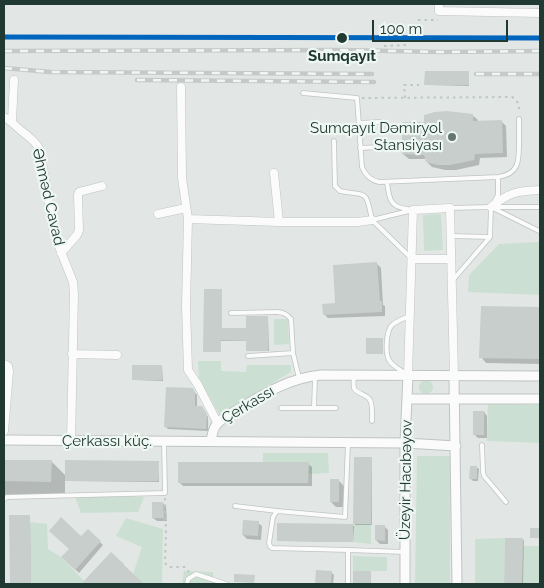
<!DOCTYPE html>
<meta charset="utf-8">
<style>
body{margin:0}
#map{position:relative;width:544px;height:588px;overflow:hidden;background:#e2e7e5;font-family:Raleway,sans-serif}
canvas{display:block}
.frame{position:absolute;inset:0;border:5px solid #203933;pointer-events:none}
.scale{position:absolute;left:372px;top:20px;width:136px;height:22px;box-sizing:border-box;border:2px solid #203933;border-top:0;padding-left:6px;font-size:15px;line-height:18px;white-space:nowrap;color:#203933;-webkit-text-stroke:4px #eff7f3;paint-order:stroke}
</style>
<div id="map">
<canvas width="544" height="588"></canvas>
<div class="frame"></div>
<div class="scale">100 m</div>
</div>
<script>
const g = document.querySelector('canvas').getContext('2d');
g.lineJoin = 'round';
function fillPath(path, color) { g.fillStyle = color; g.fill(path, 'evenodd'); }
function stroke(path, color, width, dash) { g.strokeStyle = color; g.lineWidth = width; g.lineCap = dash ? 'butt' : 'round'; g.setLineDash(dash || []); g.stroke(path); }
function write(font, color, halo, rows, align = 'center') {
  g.font = font + ' Raleway,sans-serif'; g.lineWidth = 4.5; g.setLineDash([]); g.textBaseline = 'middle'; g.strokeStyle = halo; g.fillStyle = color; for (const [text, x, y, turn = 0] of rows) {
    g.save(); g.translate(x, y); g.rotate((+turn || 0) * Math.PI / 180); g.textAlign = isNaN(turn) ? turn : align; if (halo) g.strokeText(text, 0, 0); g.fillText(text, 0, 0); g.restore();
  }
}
const green = new Path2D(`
 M441 214 443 250 424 251 423 215Z
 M540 242V295L468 292 469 275 499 244Z
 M274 319H288L289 344 274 345Z
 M198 361H221V371L246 372 247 365H291V372L219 414 199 378Z
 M419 387a7 7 0 1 1 14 0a7 7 0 1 1-14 0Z
 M488 404 540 405V443L487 441Z
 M263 453H328L329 473 308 474 309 463 263 462Z
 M417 456H450V584H415Z
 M75 497H144L138 512 81 513Z
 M126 518 163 529 162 584H144L133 574 142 547 116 536Z
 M30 522 47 524 48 549 61 557 87 584H67L66 583 65 584H31Z
 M353 524H371V544L353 542Z
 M505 538 504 584H475V539Z
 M523 546H540V584H522Z
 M353 556 387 557V571H353Z
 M184 571 213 572 214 584H182Z`);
const shadow = new Path2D(`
 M468 72 469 86 426 85Z
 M472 115 478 120 477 122 501 121 506 126 507 157 480 158 479 165 456 170H445L432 167 427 162 426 159H409L403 154 425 123Z
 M377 264 381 268 383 305 385 306V316L328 318 324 314 337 304Z
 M221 290 222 329H247L268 317 269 351H248L247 341H221V352H205Z
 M482 307 540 309V364L486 363 481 357Z
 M162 366 163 381 133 380Z
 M192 389 197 395V407H202L208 417V431L168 429 166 427Z
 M484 412 487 416V438H478L474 434Z
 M355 458 372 459V525H355Z
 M4 461H51L67 477 158 462 159 482 67 481 65 479V495H4Z
 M308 464 312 467V486H183L179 482Z
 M476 467 479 469 478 481H473L471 479Z
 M339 481 344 486 343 507H336L331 502Z
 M163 503 166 507 167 521H157L153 518Z
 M10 516 30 517 31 584H11Z
 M258 523 262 526 261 540 247 539 243 535Z
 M279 524 354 526 353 542 279 541Z
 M384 526 388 530V544H380L376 540Z
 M88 531 103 545 79 573 63 557Z
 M506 539 524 540 523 584H505Z
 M126 570 142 584H89L86 581Z
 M317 572H331L334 575 333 584H316Z
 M163 583H182L183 584H163Z`);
const building = new Path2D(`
 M425 71H469V85H424Z
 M447 111 473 114V121L502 120 503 153 475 154 474 160 450 165H438L426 162 424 155 402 154V122H424V115L435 112Z
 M377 262 380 301H382V312L323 315 322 304 335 303 333 265Z
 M204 289H222V328H246V316H268V351H246V341L221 340V352H203Z
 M481 306 540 307V359L479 358Z
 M366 338H383V354H366Z
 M132 365H162V380H132Z
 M166 387 193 388 195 392V406H202L207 414 206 429 164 427Z
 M473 411H484V435H473Z
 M354 457H372L371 524H353Z
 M4 460H52L51 482 4 481Z
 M65 460 159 461 158 481H65Z
 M178 462H309L308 483H178Z
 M470 466H477V479H469Z
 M330 479H339V502H330Z
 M152 502H163L164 518H152Z
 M9 515H30L31 584H10Z
 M61 517 81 536 88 529 101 541 75 570 61 557 69 549 49 531Z
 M243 520 259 521 258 536 242 535Z
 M277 523 353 524V542L277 541Z
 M375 525H385V541L375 540Z
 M530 528H540V538H530Z
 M505 538H523L522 584H504Z
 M111 552 124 564V565L144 584H81Z
 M316 570 332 571 331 584H315Z
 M353 571H371V584H353Z
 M234 574 255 575 254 583 234 582Z`);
const path = new Path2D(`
 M418 20H438
 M384 46 406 45
 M362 98 512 97C518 100 519 105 519 112
 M405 98 404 85H419
 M165 498 166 532 165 563 169 567H185L189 572`);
const service = new Path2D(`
 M303 93 357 98 362 167C365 175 370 180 379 182L498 177C519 174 519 161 519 144 519 135 519 127 519 119
 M359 123 380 122
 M334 141 335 186 340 191C367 196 366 189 372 220
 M360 148 380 147
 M387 182C389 198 390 208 408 209
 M494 202 498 195V177
 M491 207 539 231
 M493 207H540
 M450 208 490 207
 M451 236 490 237
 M411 258 372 220 413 210
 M452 281 490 237 491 207
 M231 313 277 312C283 312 287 314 291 319L293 353 299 378
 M248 356 293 353
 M405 373C399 369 392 366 389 360 385 353 386 331 392 325 397 321 404 318 410 316
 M354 375C354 378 353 384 354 388 356 394 367 394 370 400 373 406 372 415 372 421
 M281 408H336
 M314 408 315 377
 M482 445 483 472 484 476 506 502
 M4 499 7 497 165 493 164 441
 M235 506 277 511
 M348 550 405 552
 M187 584 188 579 196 574 226 584
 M348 584V550L272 548 270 546 269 543 273 517 277 511 345 517 348 443`);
const minor = new Path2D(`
 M439 4V11L540 13
 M181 87 182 178 188 219 279 222H358L372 220
 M4 117C10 120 12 123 17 127 25 135 35 139 40 150L53 229 56 239 73 282 74 294 71 441
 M12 121 14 80
 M274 173 279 222
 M491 207C510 192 517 191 540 190
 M158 214 186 208
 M188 219 186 306 188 370 198 385 217 422
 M61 253 77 235 79 230 78 195 79 192 102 186
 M412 259H451
 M72 354 117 355
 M4 364 8 366 9 371 4 431
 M408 375 413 210 450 208 454 376`);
const tertiary = new Path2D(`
 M454 376 457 584
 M407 399H540
 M4 440 405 443 456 446
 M211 441C213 429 214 425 225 417 255 400 285 378 321 375L540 376
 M405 584V443L408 375`);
const rail = new Path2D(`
 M4 51 341 50 441 52 540 51
 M4 68 50 72 372 74
 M476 74H540
 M137 80 374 82`);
const rail1 = new Path2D(`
 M4 37 540 38`);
const markers = [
 [342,38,6,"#203933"],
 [452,137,5,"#647671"]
];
const stopNames = [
 ["Sumqayıt",342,56]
];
const poiNames = [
 ["Sumqayıt Dəmiryol",442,128],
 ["Stansiyası",442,145]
];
const streetNames = [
 ["Əhməd Cavad",48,197,77],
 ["Çerkassı",248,405,-31],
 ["Çerkassı küç.",107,441],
 ["Üzeyir Hacıbəyov",406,480,-89]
];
fillPath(green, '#cbe0d2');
fillPath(shadow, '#0003');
fillPath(building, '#c8cecc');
stroke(service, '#bfc4c2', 5.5);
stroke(minor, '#bfc4c2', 9);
stroke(tertiary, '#bfc4c2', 11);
stroke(path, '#bfc7c5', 2, [2.5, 4]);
stroke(service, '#fbfbfb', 4);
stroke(minor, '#fbfbfb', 8);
stroke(tertiary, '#fbfbfb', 9);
stroke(rail, '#c6c9c8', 4.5);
stroke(rail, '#eff7f3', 2.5, [8]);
stroke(rail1, '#0065bd', 5);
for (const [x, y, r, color] of markers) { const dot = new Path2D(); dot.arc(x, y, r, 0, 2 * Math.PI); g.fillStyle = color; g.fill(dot); stroke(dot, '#eff7f3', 2); }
write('bold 15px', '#203933', '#eff7f3', stopNames);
write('15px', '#203933', '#eff7f3', poiNames, 'right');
write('15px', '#203933', '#eff7f3', streetNames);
</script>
